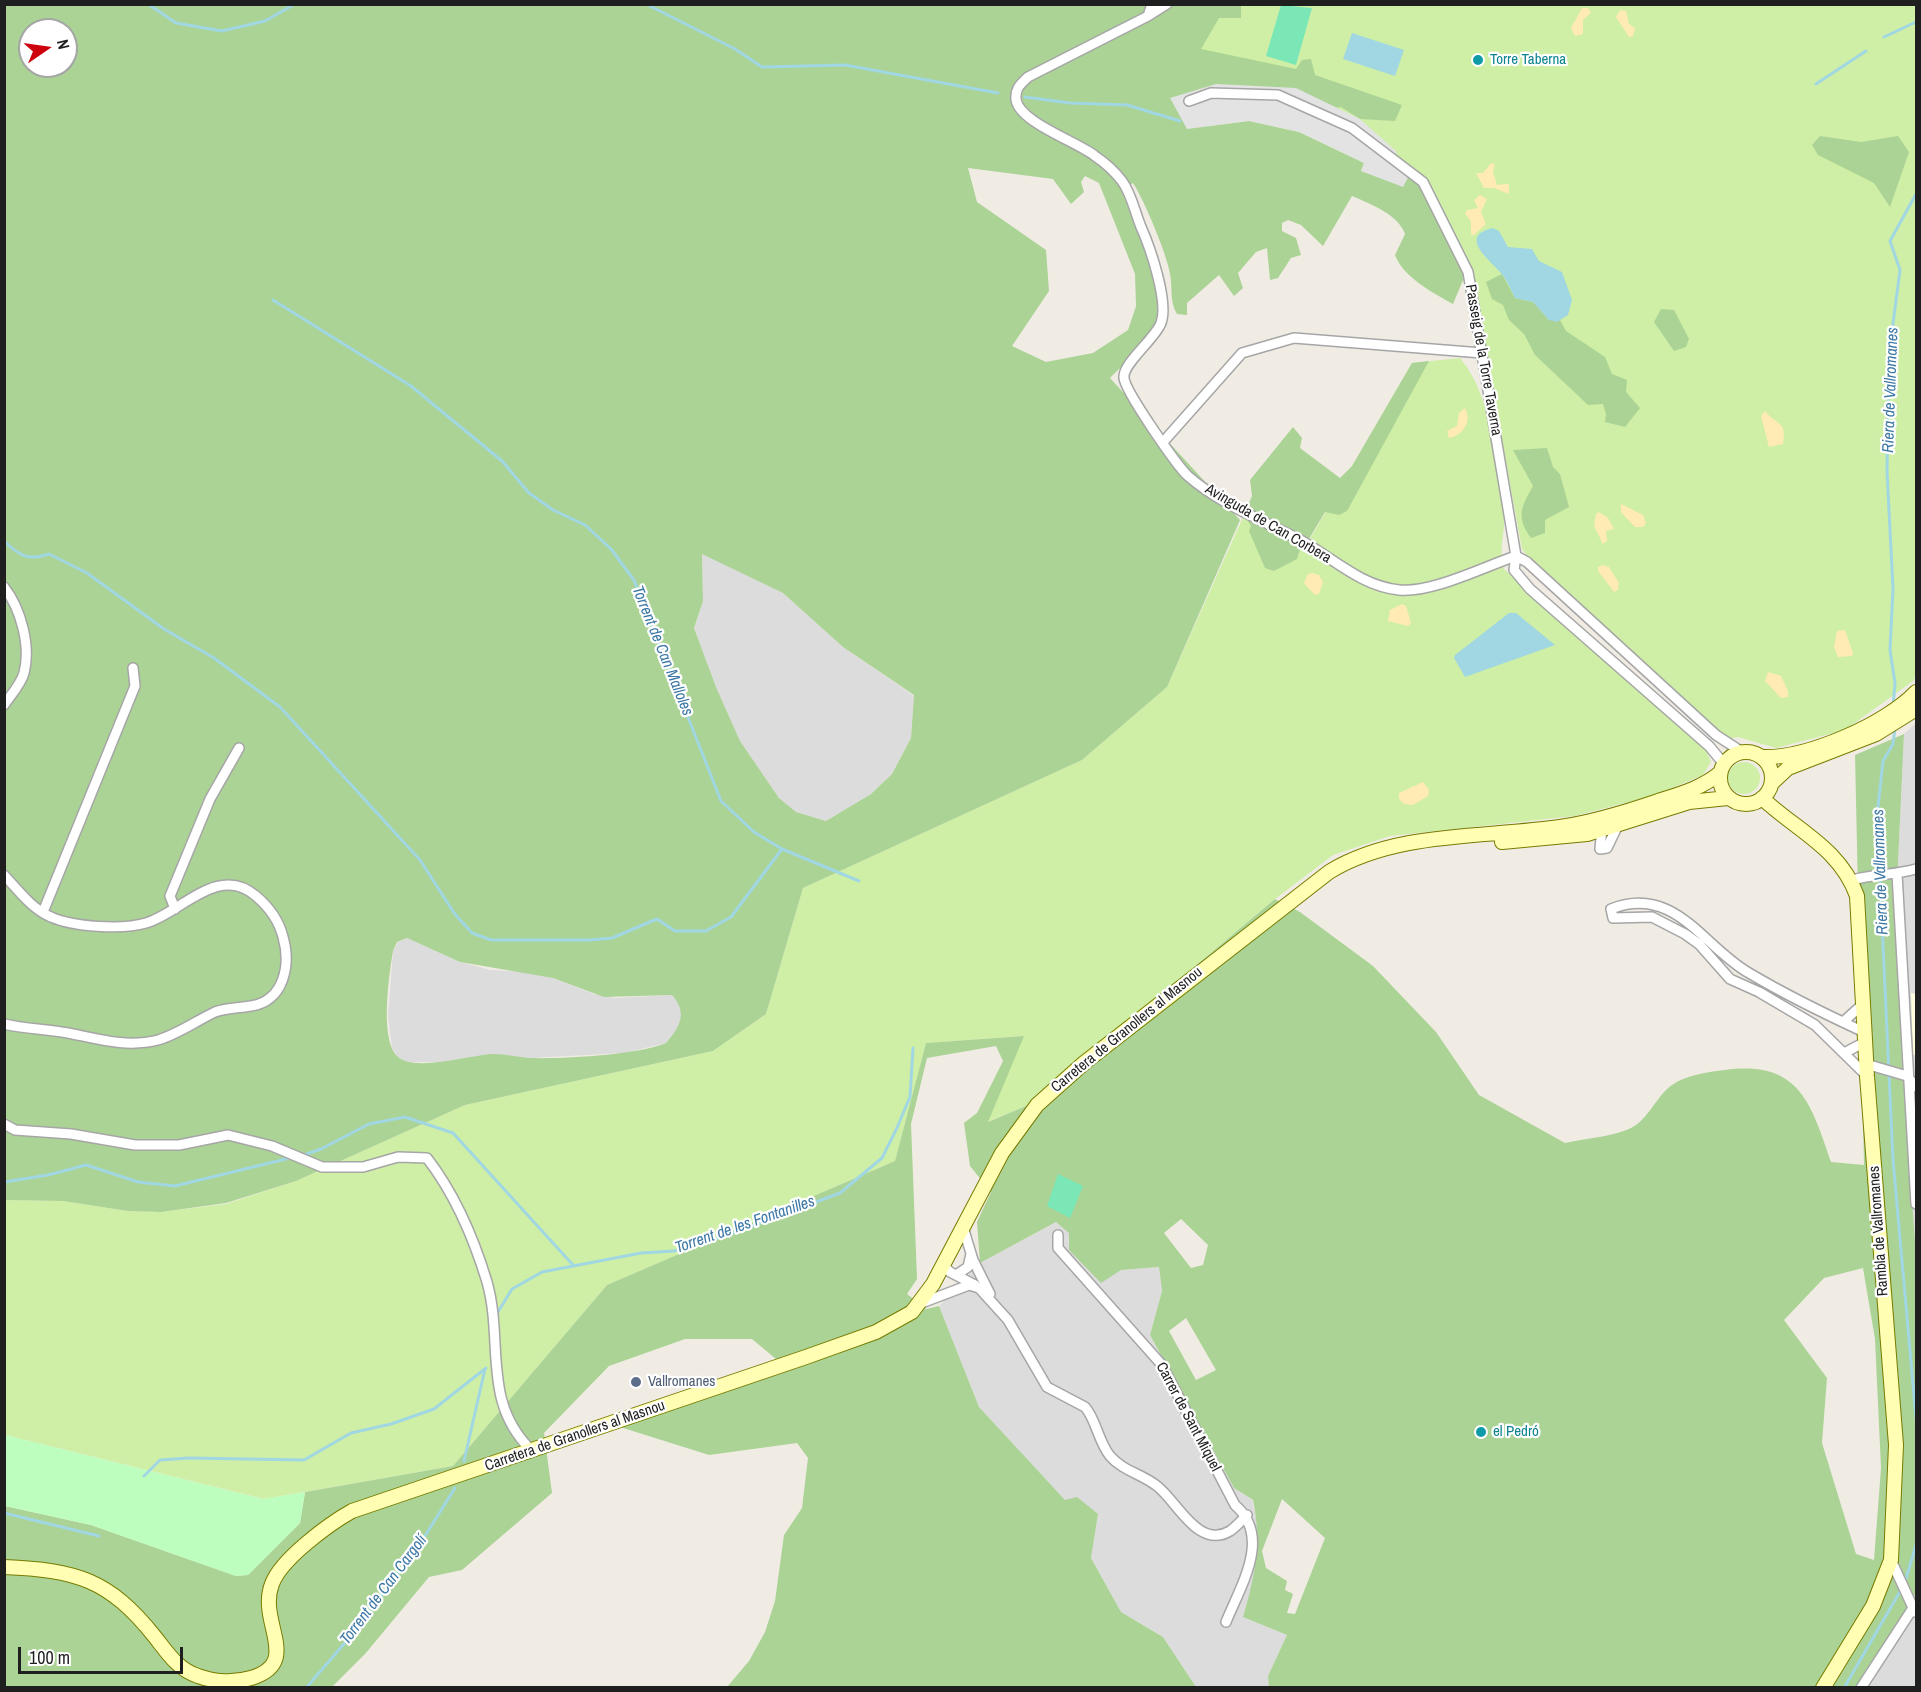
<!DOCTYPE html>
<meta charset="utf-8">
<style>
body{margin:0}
#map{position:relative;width:1921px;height:1692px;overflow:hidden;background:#f0ece4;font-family:"Archivo Narrow",sans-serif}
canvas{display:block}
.frame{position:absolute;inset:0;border:6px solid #1f1f1f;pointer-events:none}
.north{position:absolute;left:18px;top:18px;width:60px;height:60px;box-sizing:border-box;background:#fff;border:2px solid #a5a5a5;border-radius:50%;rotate:77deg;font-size:16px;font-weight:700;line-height:24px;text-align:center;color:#1f1f1f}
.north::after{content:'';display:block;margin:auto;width:21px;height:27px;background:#cd000d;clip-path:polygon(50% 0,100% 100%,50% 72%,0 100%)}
.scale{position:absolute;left:18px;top:1647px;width:165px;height:27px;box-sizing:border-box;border:3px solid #1f1f1f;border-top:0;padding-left:8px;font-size:18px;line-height:21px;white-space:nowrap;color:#1f1f1f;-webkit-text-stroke:4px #fff;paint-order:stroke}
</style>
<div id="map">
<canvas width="1921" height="1692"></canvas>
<div class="frame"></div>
<div class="north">N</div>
<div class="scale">100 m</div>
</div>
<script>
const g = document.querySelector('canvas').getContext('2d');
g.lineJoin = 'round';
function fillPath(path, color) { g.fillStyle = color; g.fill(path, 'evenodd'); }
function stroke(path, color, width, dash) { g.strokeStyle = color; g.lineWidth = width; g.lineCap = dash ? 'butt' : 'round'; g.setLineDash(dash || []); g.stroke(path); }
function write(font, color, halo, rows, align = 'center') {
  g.font = font + ' "Archivo Narrow",sans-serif'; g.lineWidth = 4.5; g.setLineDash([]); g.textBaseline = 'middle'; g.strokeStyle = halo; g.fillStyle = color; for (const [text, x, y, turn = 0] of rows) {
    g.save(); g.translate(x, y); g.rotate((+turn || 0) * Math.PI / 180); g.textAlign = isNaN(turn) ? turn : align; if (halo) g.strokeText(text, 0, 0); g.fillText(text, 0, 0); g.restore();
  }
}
const residential = new Path2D(`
 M702 553 783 593 843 647 914 696 911 738 892 774 871 794 826 821 796 812 779 798 740 741 716 687 694 628 703 601Z
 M1916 723V1254L1902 1064 1898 863 1904 734Z
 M407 938 460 962 490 970 526 972 553 978 594 994 615 998 672 995 680 1003 682 1016 680 1026 666 1043 624 1053 531 1058 484 1055 440 1062H406L397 1056 392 1048 388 1016 393 951 398 942Z
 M1056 1222 1121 1270 1159 1267 1162 1291 1150 1335 1234 1488 1252 1500 1258 1525 1256 1573 1243 1617 1287 1635 1268 1676 1269 1687H1196L1163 1637 1121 1612 1091 1558 1098 1514 1065 1500 979 1407 939 1306 980 1263Z
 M1916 1593V1687H1857Z`);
const education = new Path2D(`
 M1911 993 1916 994V1055H1913Z`);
const grass = new Path2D(`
 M1219 5H1916V676L1913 681 1845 730 1776 748 1738 737 1728 739 1533 564 1522 549 1486 355 1476 356 1464 283 1426 201 1187 141 1158 95Z
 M1460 358C1494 398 1495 465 1504 516 1505 536 1498 549 1504 569L1705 748 1711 762 1703 775 1656 795 1574 816 1390 836 1333 855 1275 899 1033 1103 987 1122 1023 1036 926 1043 895 1161 607 1285 453 1466 264 1499 5 1435V1200L63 1201 128 1211 160 1212 226 1204 296 1181 465 1105 713 1051 766 1014 803 888 1082 760 1167 687 1244 515 1310 539 1412 363Z
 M1728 778a16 16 0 1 1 32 0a16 16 0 1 1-32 0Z`);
const forest = new Path2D(`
 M5 5H1241V18H1219L1201 49 1296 69 1302 60 1311 59 1315 75 1402 105 1395 121 1360 119 1341 107 1187 129 1249 121 1299 132 1364 163 1361 171 1403 186 1408 177 1422 184 1466 273 1453 304C1433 293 1403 277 1395 255L1405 234C1398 214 1370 204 1352 196L1323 246 1301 225 1288 220 1282 223V231L1296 238 1301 255 1291 258 1278 278 1270 280 1267 248 1256 252 1238 273 1243 288 1234 296 1219 275 1187 303V315L1177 314C1169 300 1173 289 1170 274 1167 254 1144 200 1133 183L1122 192C1133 222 1166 290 1157 320 1150 343 1126 362 1110 378L1240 520 1167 687 1082 760 803 888 766 1014 713 1051 465 1105 296 1181 226 1203 161 1212 128 1211 63 1201 5 1200ZM30 30H66V66H30ZM968 168 1053 179 1071 204 1084 192 1081 182 1085 176 1099 183 1135 274 1136 306 1128 330 1093 353 1046 362 1012 346 1049 291 1046 250 977 202ZM702 554 783 593 843 647 914 695 911 738 892 774 871 794 826 821 796 812 779 798 740 741 716 687 694 628 703 601ZM407 938 460 962 553 978 604 997 672 995C688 1013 680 1027 666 1043 637 1055 563 1059 530 1058 518 1057 506 1054 494 1054 471 1054 412 1074 396 1055 380 1036 389 975 393 951L397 942Z
 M1820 136 1861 142 1898 136 1909 152 1890 207 1874 183 1818 155 1812 145Z
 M1502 274 1515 298 1533 302 1549 320H1560L1566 331 1605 357 1612 374 1627 380 1626 392 1640 408 1625 427 1605 422 1606 414 1603 404 1588 405 1535 355 1524 334 1509 320 1503 305 1492 299 1486 282Z
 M1661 309 1674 310 1689 339 1686 347 1674 351 1654 322Z
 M1429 361 1347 511 1339 515 1325 512 1309 539 1304 537 1297 559 1274 571 1265 568 1249 531 1251 526 1244 515 1252 496 1250 480 1293 427 1302 438 1300 448 1340 478 1352 466 1412 363Z
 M1547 448 1553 467 1560 474 1569 507 1545 520V533L1531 538C1515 516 1522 506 1533 486L1513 450Z
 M1904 734 1898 863 1902 1063 1916 1254V1593L1857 1687H1269L1268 1676 1287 1635 1243 1617C1255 1576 1262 1544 1253 1500L1234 1488 1150 1335 1162 1291 1159 1267 1121 1270 1101 1283 1069 1250V1233L1056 1222 980 1263 977 1222 991 1192 970 1166 964 1123 977 1113 1003 1061 996 1046 927 1058 911 1124 917 1279 907 1294 926 1309 939 1306 979 1407 1065 1500 1077 1497 1098 1514 1091 1558 1121 1612 1163 1637 1196 1687H727L749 1661 765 1632 775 1601 784 1535 802 1508 808 1458 797 1443 709 1455 620 1427 788 1369 752 1339H685L609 1366 544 1433 552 1493 462 1570 429 1577 365 1654 332 1687 5 1688V1506L91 1525 236 1576 248 1575 300 1523 305 1492 453 1466 607 1285 895 1161 926 1043 1024 1036 988 1122 1033 1103 1275 899 1300 912 1373 966 1436 1032 1479 1095 1565 1143C1584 1139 1615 1136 1631 1128 1648 1120 1657 1095 1672 1085 1686 1075 1708 1072 1725 1070 1799 1060 1811 1103 1831 1162L1864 1165 1855 755ZM1181 1219 1208 1245 1203 1265 1191 1268 1164 1233ZM1863 1268 1875 1339 1881 1468 1874 1560 1856 1554 1822 1443 1827 1378 1784 1320 1824 1278ZM1186 1318 1216 1370 1196 1380 1169 1331ZM1282 1499 1325 1538 1295 1614 1287 1613 1293 1594 1285 1590 1287 1581 1266 1568 1262 1551Z`);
const sand = new Path2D(`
 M1582 8H1588L1591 13 1583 20V34L1575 36 1571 28Z
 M1620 10 1626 11 1629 24 1635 28 1633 36 1629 37 1616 17Z
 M1491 163 1495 164 1493 172 1497 185 1509 184V194L1494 188H1484L1476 173H1483Z
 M1480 195 1487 199 1481 212 1486 224 1474 235H1471V221L1465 214 1467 210 1478 208 1474 200Z
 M1465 408C1472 421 1464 435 1449 438L1447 431 1457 426 1459 413Z
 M1765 411C1777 426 1787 420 1783 444L1769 447 1761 416Z
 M1621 504 1643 515 1646 523 1643 527H1635L1621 512Z
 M1599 512 1608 518 1614 529 1606 531 1607 541 1603 544 1594 526 1596 514Z
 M1603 565 1609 567 1619 583 1618 590 1614 592 1598 571V567Z
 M1313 573 1319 575 1323 582 1319 594 1315 595 1304 583 1308 574Z
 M1402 604 1406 606 1411 623 1408 626 1388 621 1390 610Z
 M1845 630 1853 653 1852 656 1838 657 1834 647 1837 631Z
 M1768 672 1781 676 1788 691V697L1781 698 1765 681Z
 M1423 782 1429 790 1428 796 1413 805 1404 804 1399 799V793Z`);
const park = new Path2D(`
 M5 1435 263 1499 305 1492 300 1523 248 1575 236 1576 91 1525 5 1506Z`);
const pitch = new Path2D(`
 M1281 5 1312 8 1296 65 1266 56Z
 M1058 1174 1083 1186 1070 1218 1047 1206Z`);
const parking = new Path2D(`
 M1216 84 1296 88 1360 119 1397 152 1395 155 1412 170 1403 187 1361 171 1364 163 1299 132 1249 121 1187 129 1170 98Z`);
const water = new Path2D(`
 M1352 33 1404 50 1395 76 1343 59Z
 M1493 228 1499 231 1508 247 1532 249 1539 261 1562 272 1572 300 1568 315 1557 322 1549 320 1533 302 1515 298C1511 290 1507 280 1501 273 1490 260 1457 236 1493 228Z
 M1509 613H1516L1555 645 1465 677 1454 658 1455 655Z`);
const stream = new Path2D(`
 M148 4 176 23 222 31 265 21 295 4
 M646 4 735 49 762 67 845 65 998 93
 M1884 37 1916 22
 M1816 84 1866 51
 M1025 97 1070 103 1127 105 1180 121
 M273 300 411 386 502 461 529 493 553 510 585 525 611 549 634 580 721 801 754 832 782 849 859 881
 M4 541C20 556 28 561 49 554L87 573 164 629 214 658 280 707 420 860 454 913 472 933 491 940H590L612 938 657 919 675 931H706L731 917 782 849
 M1893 707 1895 683 1890 650 1893 589 1887 471 1889 354 1900 270 1890 241 1916 194
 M1895 728 1893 744 1883 761 1877 816 1893 1160 1916 1418
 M301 1156 321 1149 369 1124 405 1117 453 1133 573 1265
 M4 1182 48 1175 86 1165 138 1182 175 1186 294 1157
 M498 1312 512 1289 542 1272 641 1253 674 1251 728 1235 840 1193 882 1158 896 1130 910 1097 913 1048
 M464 1461 485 1369
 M144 1476 160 1460 189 1458 304 1460 351 1433 391 1424 434 1409 486 1368
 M4 1513 99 1536
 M1905 1582 1916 1545
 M306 1688 356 1630 418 1547 455 1488
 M1844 1688 1902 1588`);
const street = new Path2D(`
 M1152 4 1148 16 1028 77C1021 84 1015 88 1016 99 1018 122 1078 142 1095 156 1104 162 1115 172 1122 181 1131 193 1135 212 1141 227 1150 247 1169 302 1161 323 1155 339 1122 364 1124 378 1125 391 1177 466 1188 476 1221 505 1265 521 1302 541 1334 559 1361 586 1399 590 1433 593 1483 567 1516 556L1468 272 1423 182 1352 128 1278 95 1211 93 1189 101
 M1148 16 1167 4
 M1164 441 1242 353 1294 338 1482 353
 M4 587C21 609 31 646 24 673 21 684 11 695 4 705
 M1724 764 1709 746 1530 589 1514 570 1516 556 1527 562 1716 735 1742 752
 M1600 849 1602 827
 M1600 849 1607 848 1618 825
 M1897 874 1916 1204
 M4 875C18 890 32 909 51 917 73 927 123 930 146 923 181 913 218 863 256 896 269 907 279 921 283 937 291 965 284 1001 251 1006 239 1008 226 1008 215 1012 196 1021 178 1034 158 1040 127 1048 98 1039 68 1033 47 1029 25 1029 4 1024
 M1852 880C1874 874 1895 875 1916 869
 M175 909 170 896 210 799 239 748
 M43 912 135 686 133 668
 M1843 1022 1863 1004
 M1864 1032C1825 1014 1786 995 1749 973 1703 947 1675 884 1611 909L1613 918 1652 917 1685 934 1699 944 1730 979 1759 992 1815 1025 1867 1076
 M1844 1053 1865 1042
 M1866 1064 1907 1076 1916 1087
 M4 1124 15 1130 71 1134 135 1145H179L228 1135 272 1146 322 1167H363L398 1157 427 1158C454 1193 474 1239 487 1282 504 1342 481 1402 532 1451
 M963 1227 973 1260 990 1294
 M1058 1235V1248L1162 1365 1235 1505C1272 1537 1241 1585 1226 1622
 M943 1265 950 1272 975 1285
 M956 1275 968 1267 971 1254
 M919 1304 969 1285 979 1288 1008 1320 1047 1387 1085 1407C1096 1419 1098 1441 1110 1456 1123 1471 1142 1474 1157 1486 1177 1501 1198 1550 1230 1531 1236 1527 1242 1520 1247 1515
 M1891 1560 1915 1612
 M1861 1688 1913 1608 1916 1607`);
const secondary = new Path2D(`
 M1720 778a26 26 0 1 1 52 0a26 26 0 1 1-52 0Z
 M1762 757C1806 759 1886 724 1916 692
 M1772 783 1788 768 1876 734 1916 709
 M1762 798C1797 831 1840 848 1857 896L1867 1076 1896 1445 1891 1560 1873 1606 1823 1688
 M1502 842 1587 834 1689 802 1728 798
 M4 1567C76 1570 109 1579 155 1637 167 1652 177 1669 198 1676 214 1682 234 1683 251 1678 303 1662 257 1622 272 1584 281 1559 329 1524 352 1511L806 1357 876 1332 912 1312 933 1284 1002 1153 1037 1105 1084 1063 1329 872C1396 831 1484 838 1560 827 1593 822 1626 812 1658 801 1680 794 1702 788 1720 773`);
const markers = [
 [1478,60,6,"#0f9aa8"],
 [636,1382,6,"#5c6f8a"],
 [1481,1432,6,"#0f9aa8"]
];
const cultureNames = [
 ["Torre Taberna",1490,60],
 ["el Pedró",1493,1432]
];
const streetNames = [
 ["Passeig de la Torre Taverna",1483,360,80],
 ["Avinguda de Can Corbera",1268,524,30],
 ["Carretera de Granollers al Masnou",1127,1030,-39],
 ["Rambla de Vallromanes",1879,1231,-94],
 ["Carrer de Sant Miquel",1188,1417,62],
 ["Carretera de Granollers al Masnou",575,1436,-19]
];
const serviceNames = [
 ["Vallromanes",648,1382]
];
const waterNames = [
 ["Riera de Vallromanes",1891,390,-88],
 ["Torrent de Can Malloles",662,651,68],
 ["Riera de Vallromanes",1881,872,-92],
 ["Torrent de les Fontanilles",745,1225,-19],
 ["Torrent de Can Cargolí",384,1590,-53]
];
fillPath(residential, '#dddcdc');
fillPath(education, '#fffdde');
fillPath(grass, '#ceefa5');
fillPath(forest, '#abd395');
fillPath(sand, '#ffebb3');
fillPath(park, '#bdfebe');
fillPath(pitch, '#7be6b6');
fillPath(parking, '#e3e3e3');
fillPath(water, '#a1d7e2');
stroke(stream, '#a1d7e2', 3);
stroke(street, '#a6a6a6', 12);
stroke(secondary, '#767b00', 16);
stroke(street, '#fff', 9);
stroke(secondary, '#fffeb3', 14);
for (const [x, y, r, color] of markers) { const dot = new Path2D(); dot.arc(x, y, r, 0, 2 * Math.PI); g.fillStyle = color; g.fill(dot); stroke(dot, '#fff', 2); }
write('15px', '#0d838f', '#fff', cultureNames, 'left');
write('15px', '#1f1f1f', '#fff', streetNames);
write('15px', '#4e5e75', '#fff', serviceNames, 'left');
write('italic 16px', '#3d78a6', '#fff', waterNames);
</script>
